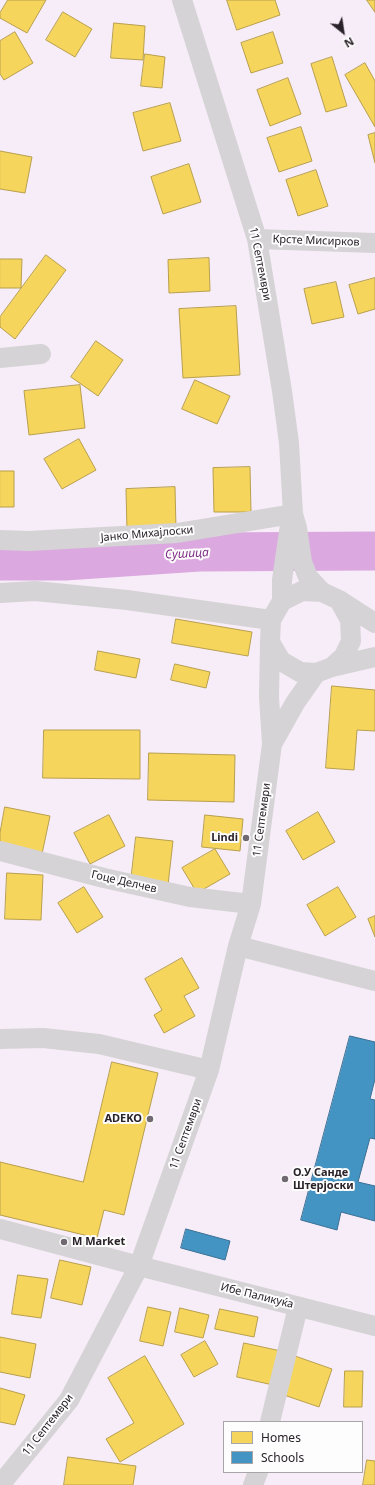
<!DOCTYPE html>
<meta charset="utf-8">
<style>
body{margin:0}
#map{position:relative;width:375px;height:1485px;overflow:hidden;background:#f7edf8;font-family:"Noto Sans",sans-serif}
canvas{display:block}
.legend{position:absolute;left:223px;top:1421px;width:140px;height:52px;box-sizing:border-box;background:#fdfdfd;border:1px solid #a8a5a8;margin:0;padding:5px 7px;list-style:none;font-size:12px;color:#292229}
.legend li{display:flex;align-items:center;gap:8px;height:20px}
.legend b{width:20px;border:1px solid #a8a5a8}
.north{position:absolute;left:323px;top:12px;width:40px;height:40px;-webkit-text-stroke:3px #fdfdfd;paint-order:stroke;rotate:150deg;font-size:11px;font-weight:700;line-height:16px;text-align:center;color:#292229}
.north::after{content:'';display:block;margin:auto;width:14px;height:18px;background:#292229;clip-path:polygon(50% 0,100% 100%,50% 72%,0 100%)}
</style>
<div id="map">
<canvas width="375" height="1485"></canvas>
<ul class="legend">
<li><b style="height:11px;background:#f6d55c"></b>Homes</li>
<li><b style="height:11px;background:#4393c3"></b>Schools</li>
</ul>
<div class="north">N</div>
</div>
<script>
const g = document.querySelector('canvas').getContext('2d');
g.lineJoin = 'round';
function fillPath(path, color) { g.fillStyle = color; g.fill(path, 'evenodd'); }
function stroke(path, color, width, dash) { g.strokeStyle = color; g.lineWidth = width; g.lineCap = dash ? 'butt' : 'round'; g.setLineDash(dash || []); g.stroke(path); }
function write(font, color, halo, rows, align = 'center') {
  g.font = font + ' "Noto Sans",sans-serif'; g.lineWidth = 4; g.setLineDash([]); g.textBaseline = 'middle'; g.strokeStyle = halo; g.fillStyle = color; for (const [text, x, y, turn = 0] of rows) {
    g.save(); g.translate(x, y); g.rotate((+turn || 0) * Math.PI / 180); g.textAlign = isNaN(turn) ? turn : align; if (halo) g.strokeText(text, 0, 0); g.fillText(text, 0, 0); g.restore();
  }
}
const homes = new Path2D(`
 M8 0H46L27 33 0 18V13Z
 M227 0H275L280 15 237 30Z
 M367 0H375V12Z
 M63 12 92 29 75 57 46 40Z
 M114 23 145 26 143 60 111 58Z
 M15 32 33 63 4 80 0 74V41Z
 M273 32 283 63 251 73 241 43Z
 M145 54 165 57 162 88 141 86Z
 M332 57 347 106 326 112 311 64Z
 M365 63 375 81V127L345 75Z
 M288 78 301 114 270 126 257 90Z
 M170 103 181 141 143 151 133 113Z
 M301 127 312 161 279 172 267 138Z
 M375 133V163L368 135Z
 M0 151 32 157 25 193 0 189Z
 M189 164 201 202 163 214 151 177Z
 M316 170 328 206 298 216 286 180Z
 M46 255 66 270 15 339 0 327V317Z
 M209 258 210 291 169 293 168 260Z
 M0 259H22L21 288H0Z
 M375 278V309L358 314 349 285Z
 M336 282 344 317 312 324 304 289Z
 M236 306 240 375 183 378 179 309Z
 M96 341 123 360 98 396 71 377Z
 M195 380 230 396 217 424 182 409Z
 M80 385 85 428 29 435 24 391Z
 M79 439 96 470 62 489 44 459Z
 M250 467 251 512H214L213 468Z
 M0 471H14V507H0Z
 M175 487 176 529 127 531 126 489Z
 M176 619 252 632 248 656 172 643Z
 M98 651 140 659 136 678 95 670Z
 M175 664 210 672 206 688 171 680Z
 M332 686 375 690V731L357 730 354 770 326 768Z
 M44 730H140V779L43 778Z
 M149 753 235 755 234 802 148 800Z
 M5 807 50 816 42 854 0 845V833Z
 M318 812 335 842 303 860 286 831Z
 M109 815 125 846 90 864 74 833Z
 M205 815 243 819 240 851 202 847Z
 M136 837 173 841 168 885 131 881Z
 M215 849 230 874 197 893 182 868Z
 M7 873 43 875 41 920 5 919Z
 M84 887 103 917 77 933 58 903Z
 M338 887 356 917 325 936 307 905Z
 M375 916V937L368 919Z
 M182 958 199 988 184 996 195 1016 164 1033 154 1015 162 1010 145 979Z
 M112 1062 158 1073 124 1215 104 1210 97 1238 0 1215V1162L83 1182Z
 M60 1260 91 1267 82 1305 51 1298Z
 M18 1275 48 1279 41 1318 12 1314Z
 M148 1307 171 1312 163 1346 140 1341Z
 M180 1308 209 1315 203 1338 175 1332Z
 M220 1309 258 1317 254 1337 215 1329Z
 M0 1337 36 1344 30 1378 0 1372Z
 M205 1341 218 1364 194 1377 181 1355Z
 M244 1343 281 1351 273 1385 237 1377Z
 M145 1356 184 1424 120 1462 106 1439 134 1423 108 1378Z
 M295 1356 332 1369 319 1407 281 1394Z
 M345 1371H363L362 1407H344Z
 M0 1388 25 1395 15 1425 0 1422Z
 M68 1457 136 1466 133 1485H64Z
 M367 1460 375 1461V1485H363Z`);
const schools = new Path2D(`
 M350 1036 375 1042V1079L370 1099 375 1100V1139L370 1138 358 1182 375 1186V1221L341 1212 337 1230 301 1220Z
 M186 1229 230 1241 225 1260 181 1248Z`);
const river = new Path2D(`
 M0 561H65L199 552 375 551`);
const street = new Path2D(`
 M182 0 257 239 282 391 289 443 293 514 297 528 302 562 308 577 322 592
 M257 239 375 243
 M0 358 41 354
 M0 540 29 541 177 533 293 514
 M0 593 35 591 127 600 271 620
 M282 601V580L290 525
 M375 623 339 600 322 592 302 591 282 601 271 620 270 642 281 661 300 672 316 673 332 667 375 657
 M332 667 344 656 351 641 350 620 339 600
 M272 744 295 703 316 673
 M0 851 104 878 190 897 251 904
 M238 946 375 981
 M0 1039 43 1038 99 1044 209 1070
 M0 1229 139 1266 375 1326
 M270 1422 298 1307
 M0 1485 69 1400 139 1266 209 1070 238 946 251 904 272 744 269 697 270 642
 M253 1485 258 1472`);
const markers = [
 [246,838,4,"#716971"],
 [150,1119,4,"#716971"],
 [285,1179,4,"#716971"],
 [64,1242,4,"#716971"]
];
const streetNames = [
 ["Крсте Мисирков",316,241,2],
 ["11 Септември",260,264,79],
 ["Јанко Михајлоски",147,534,-5],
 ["11 Септември",262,820,-82],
 ["Гоце Делчев",124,882,13],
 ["11 Септември",186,1134,-70],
 ["Ибе Паликуќа",257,1296,14],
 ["11 Септември",48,1425,-52]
];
const poiNames = [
 ["Lindi",238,838],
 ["ADEKO",142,1119],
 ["О.У Санде",293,1173,"left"],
 ["Штерјоски",293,1186,"left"],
 ["M Market",72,1242,"left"]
];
const waterNames = [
 ["Сушица",187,554,-3]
];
fillPath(homes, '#f6d55c');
stroke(homes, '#b89f4d', 1);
fillPath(schools, '#4393c3');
stroke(schools, '#3b7195', 1);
stroke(river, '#dca8e0', 39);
stroke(street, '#d5d3d5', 20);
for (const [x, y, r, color] of markers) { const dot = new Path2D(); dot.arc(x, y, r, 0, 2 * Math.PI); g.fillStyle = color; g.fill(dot); stroke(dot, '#fdfdfd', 1.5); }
write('11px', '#292229', '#fdfdfd', streetNames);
write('bold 11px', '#292229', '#fdfdfd', poiNames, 'right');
write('italic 12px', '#7d2c85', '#fdfdfd', waterNames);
</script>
